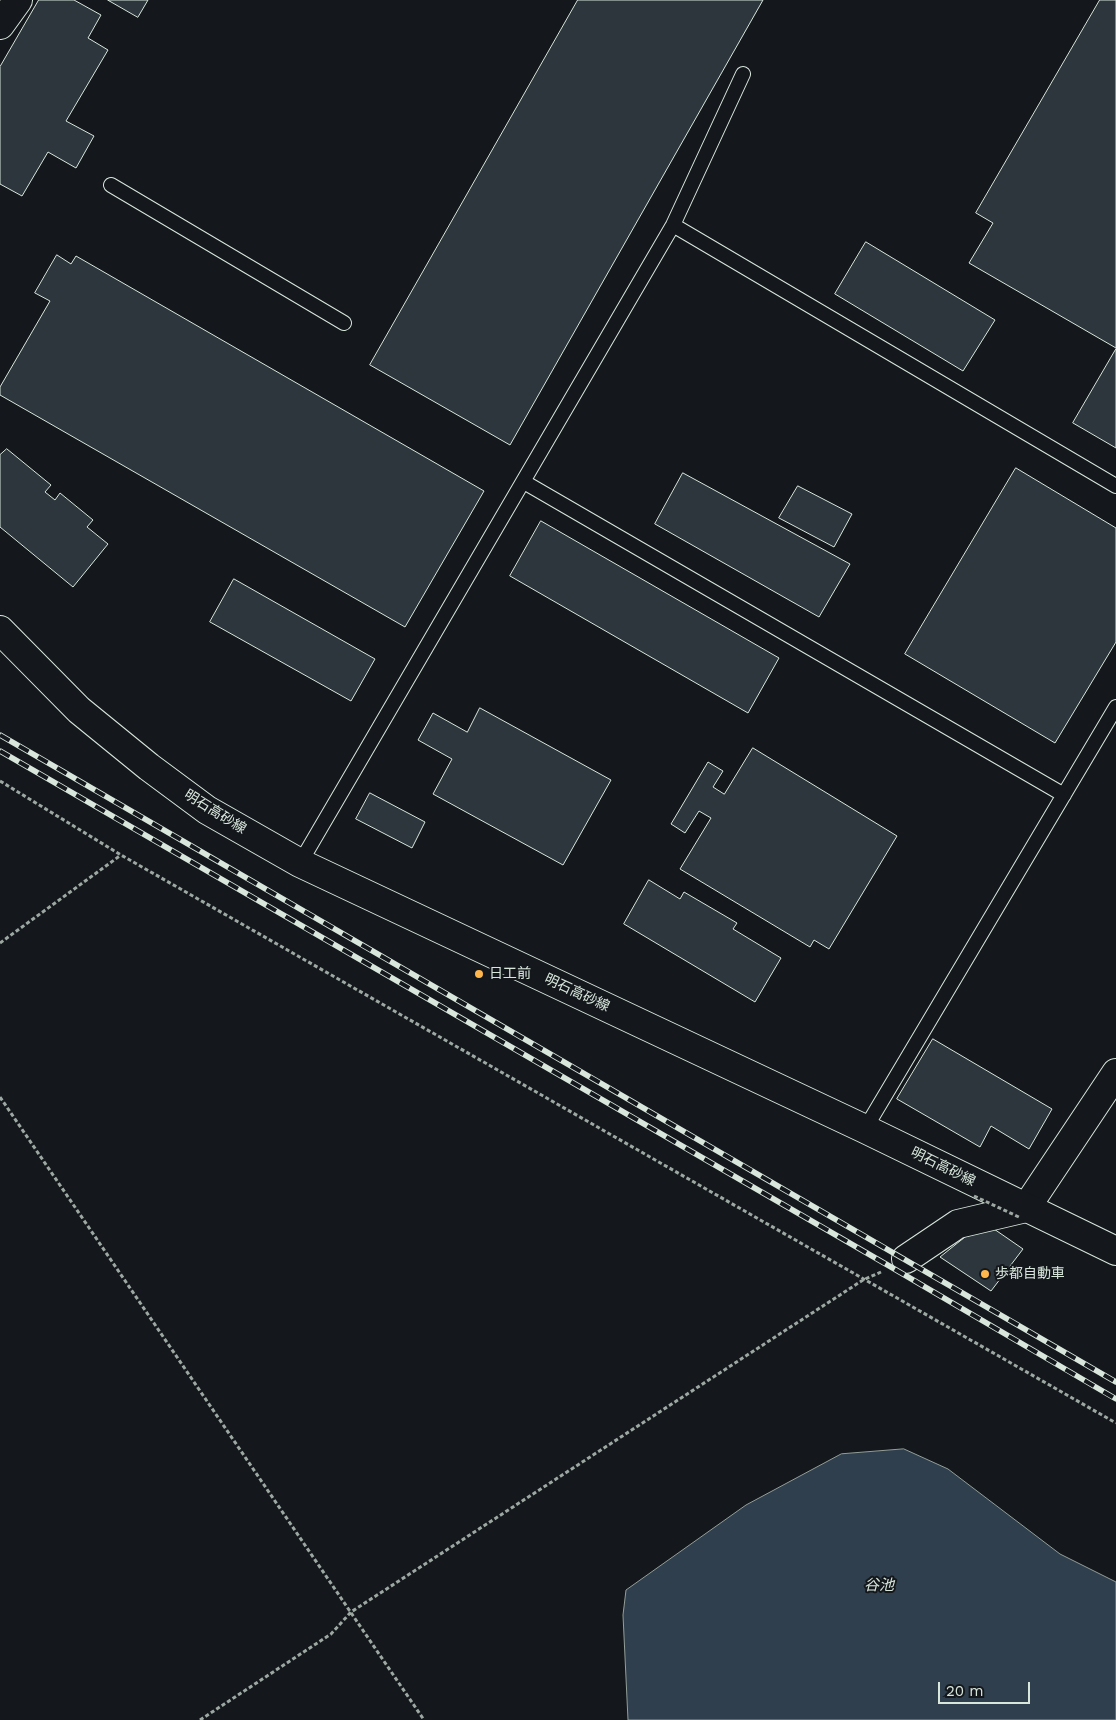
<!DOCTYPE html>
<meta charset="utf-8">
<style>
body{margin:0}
#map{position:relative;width:1116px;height:1720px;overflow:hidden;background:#14181c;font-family:"Work Sans",sans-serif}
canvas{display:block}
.scale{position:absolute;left:938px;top:1682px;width:92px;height:22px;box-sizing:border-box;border:2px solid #d8e6dc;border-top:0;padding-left:6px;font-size:15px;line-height:18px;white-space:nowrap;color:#d8e6dc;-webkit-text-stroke:4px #14181c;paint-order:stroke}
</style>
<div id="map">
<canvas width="1116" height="1720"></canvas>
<div class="scale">20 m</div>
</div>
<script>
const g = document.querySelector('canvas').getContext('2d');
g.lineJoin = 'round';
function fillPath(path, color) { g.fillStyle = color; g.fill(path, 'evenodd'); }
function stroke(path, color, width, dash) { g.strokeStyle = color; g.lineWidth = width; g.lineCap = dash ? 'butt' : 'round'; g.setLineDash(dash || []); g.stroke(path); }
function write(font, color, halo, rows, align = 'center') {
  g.font = font + ' "Work Sans","Noto Sans JP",sans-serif'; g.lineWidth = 4; g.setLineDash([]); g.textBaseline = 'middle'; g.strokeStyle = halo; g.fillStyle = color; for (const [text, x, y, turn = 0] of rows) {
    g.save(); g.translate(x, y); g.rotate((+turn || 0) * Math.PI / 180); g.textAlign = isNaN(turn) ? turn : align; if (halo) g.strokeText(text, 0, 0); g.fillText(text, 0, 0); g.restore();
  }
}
const water = new Path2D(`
 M904 1449 948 1469 1060 1554 1116 1582V1720H628L623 1615 626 1590 746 1505 841 1454Z`);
const building = new Path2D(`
 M39 0H74L101 15 88 38 108 50 66 121 94 136 76 168 48 152 22 196 0 184V67Z
 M108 0H148L138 17Z
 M578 0H763L510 445 370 365Z
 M1100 0H1116V348L969 263 993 223 976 213Z
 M866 242 995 320 963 371 835 294Z
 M57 255 71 264 76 256 484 491 405 627 0 395V387L50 301 35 293Z
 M1116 349V448L1073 423Z
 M7 449 51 485 45 492 55 500 60 493 93 520 87 527 108 544 73 587 0 527V455Z
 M1016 468 1116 528V642L1055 743 905 654Z
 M683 473 850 564 819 617 655 524Z
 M798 486 852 514 834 547 779 518Z
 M541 521 779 658 748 713 510 576Z
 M234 579 375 659 351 701 210 622Z
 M480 708 611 780 563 865 433 794 452 759 418 740 433 713 467 732Z
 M753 748 897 836 829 949 814 940 810 947 680 869 711 818 699 811 685 833 671 824 708 762 723 771 713 787 724 794Z
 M370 793 425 822 412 848 356 819Z
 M649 880 680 899 684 892 737 923 733 929 781 958 755 1002 624 924Z
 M933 1039 1052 1109 1029 1149 991 1126 980 1147 897 1099Z
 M994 1229 1023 1249 991 1291 940 1257 965 1237Z`);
const path = new Path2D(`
 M0 781 121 855 1116 1423
 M0 943 121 855
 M0 1097 424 1720
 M200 1720 331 1634 351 1612 863 1280 881 1272`);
const service = new Path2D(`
 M111 185 344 323
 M673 225 1116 486
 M524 482 1064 795
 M300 863 673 225 743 74
 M865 1129 1116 707`);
const minor = new Path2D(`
 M0 25 18 0
 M906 1259 958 1224 1026 1208 1116 1073`);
const secondary = new Path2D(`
 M0 630 79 710 149 767 207 810 300 863 865 1129 1116 1251`);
const rail = new Path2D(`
 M0 735 1116 1382
 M0 751 891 1267 1116 1399`);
const pathBridge = new Path2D(`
 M974 1196 1021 1218`);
const markers = [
 [479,974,5,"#ffb74d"],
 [985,1274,5,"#ffb74d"]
];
const streetNames = [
 ["明石高砂線",215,812,32],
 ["明石高砂線",577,993,25],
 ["明石高砂線",943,1167,26]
];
const poiNames = [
 ["日工前",489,974],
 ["歩都自動車",995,1274]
];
const waterNames = [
 ["谷池",879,1586]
];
fillPath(water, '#2f3f4d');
stroke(water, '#939e99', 1);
fillPath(building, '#2c363c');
stroke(building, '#d8e6dc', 1);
stroke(service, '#d8e6dc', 16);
stroke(minor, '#d8e6dc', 30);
stroke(secondary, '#d8e6dc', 30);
stroke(path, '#9da8a2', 3, [4, 2.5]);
stroke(service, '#14181c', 14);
stroke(minor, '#14181c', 28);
stroke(secondary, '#14181c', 28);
stroke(rail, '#d8e6dc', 5.5);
stroke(rail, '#14181c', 4, [11]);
stroke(pathBridge, '#9da8a2', 3, [4, 2.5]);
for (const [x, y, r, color] of markers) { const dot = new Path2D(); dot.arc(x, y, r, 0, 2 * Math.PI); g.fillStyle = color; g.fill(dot); stroke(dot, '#14181c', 2); }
write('14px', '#d8e6dc', '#14181c', streetNames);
write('14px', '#d8e6dc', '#14181c', poiNames, 'left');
write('italic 15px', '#d8e6dc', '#14181c', waterNames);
</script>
